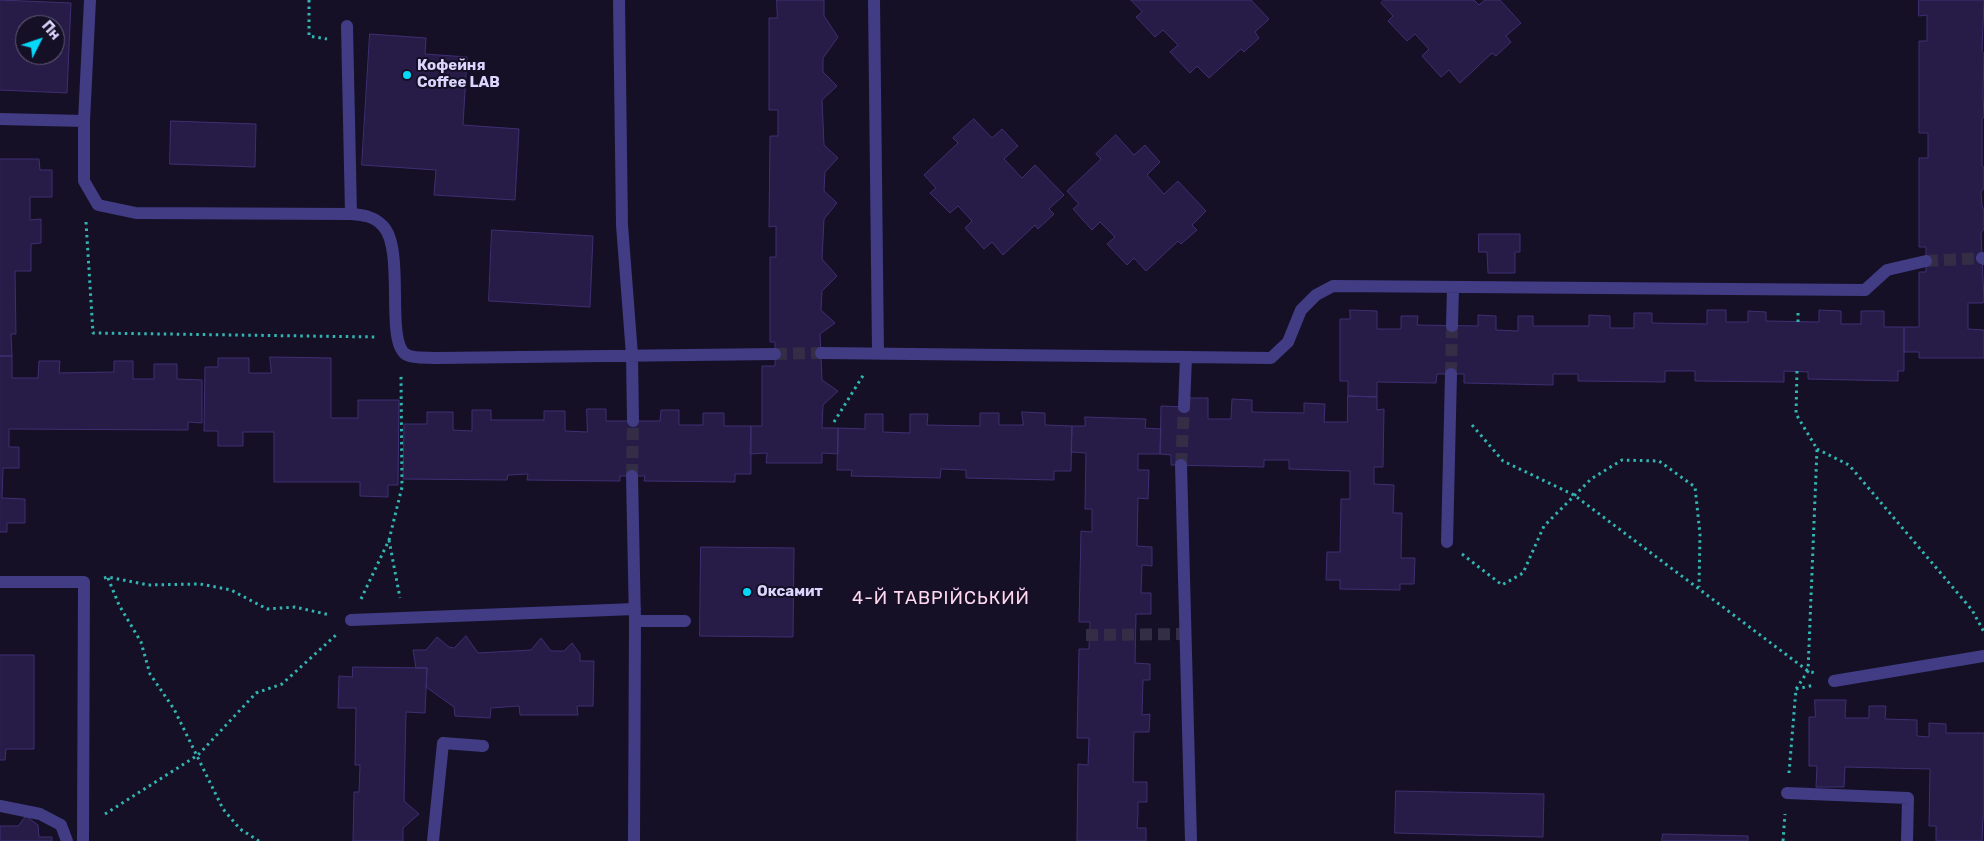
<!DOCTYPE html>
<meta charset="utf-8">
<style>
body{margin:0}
#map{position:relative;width:1984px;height:841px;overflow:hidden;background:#151026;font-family:Rubik,sans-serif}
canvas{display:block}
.north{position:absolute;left:15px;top:15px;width:50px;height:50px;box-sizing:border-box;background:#151026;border:1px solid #655f7c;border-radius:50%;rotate:49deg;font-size:14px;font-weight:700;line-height:20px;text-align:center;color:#dcd6fe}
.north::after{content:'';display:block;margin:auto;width:18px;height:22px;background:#06d8fa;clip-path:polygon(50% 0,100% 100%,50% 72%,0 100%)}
</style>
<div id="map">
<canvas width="1984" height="841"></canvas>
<div class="north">Пн</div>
</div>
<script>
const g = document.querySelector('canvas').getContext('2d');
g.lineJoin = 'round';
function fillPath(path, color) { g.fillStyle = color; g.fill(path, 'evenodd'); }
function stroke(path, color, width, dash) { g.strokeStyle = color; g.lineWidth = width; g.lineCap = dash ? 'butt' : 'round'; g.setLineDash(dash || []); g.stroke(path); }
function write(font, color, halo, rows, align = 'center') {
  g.font = font + ' Rubik,sans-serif'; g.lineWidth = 4; g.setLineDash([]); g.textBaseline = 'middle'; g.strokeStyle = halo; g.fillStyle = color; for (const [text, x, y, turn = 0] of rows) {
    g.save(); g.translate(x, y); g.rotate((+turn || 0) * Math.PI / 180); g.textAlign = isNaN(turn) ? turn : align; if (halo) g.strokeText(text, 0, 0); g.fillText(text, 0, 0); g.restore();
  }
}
const building = new Path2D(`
 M0 0 71 3 67 93 0 90ZM25 25H55V55H25Z
 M777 0H824V16L838 37 823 58V72L837 86 822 100 824 145 838 158 825 172 824 191 837 203 824 219 822 259 837 276 822 291 821 310 835 323 820 334 822 380 838 391 823 405 822 428H838V454L822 453V463H766L767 453 750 454 751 426H762V366H775V342H770V257H776V226L769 227 770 136H778V110H769V18H777Z
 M1131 0H1251L1269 19 1255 32 1259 38 1244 52 1241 49 1209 78 1197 66 1190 73 1170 52 1178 45 1163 30 1155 37 1136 17 1142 12Z
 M1384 0H1474L1479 5 1485 0H1500L1521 23 1506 36 1511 42 1496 56 1492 53 1460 83 1449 70 1441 77 1422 56 1429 49 1415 34 1407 41 1388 21 1393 16 1381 3Z
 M1919 0H1984L1982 51 1984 54 1983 94 1984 117 1982 119V165L1984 168V188L1981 192 1982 206 1984 210V229L1981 233 1984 301 1983 303H1968V329L1984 330V358H1919V352H1904V327H1919V272H1926V247H1919V158H1928V133H1919V41H1927V15L1919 16Z
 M370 34 426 38 425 54 467 57 463 125 519 129 515 200 434 195 436 170 362 165Z
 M974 119 992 138 1002 129 1018 146 1004 159 1022 178 1035 165 1064 195 1049 209 1054 214 1038 229 1035 225 1003 255 992 242 984 249 965 228 972 221 958 206 950 213 930 193 936 188 924 175 958 143 953 138Z
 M171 121 256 124 255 167 170 164Z
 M1116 135 1134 155 1145 145 1160 162 1147 175 1164 194 1178 181 1206 211 1192 225 1197 230 1181 244 1178 241 1146 271 1134 258 1127 265 1107 244 1115 237 1100 222 1092 230 1073 209 1079 204 1067 191 1101 159 1096 154Z
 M0 159H39L40 170H52V197H30V220L41 219V243L31 244V271H15L16 334H11L12 356H0Z
 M492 230 593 236 590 307 489 301Z
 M1479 234H1520V252H1515V273H1488L1487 252H1479Z
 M1350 310 1377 311V329H1401V316H1418L1417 325 1478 326V315L1496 316V330L1518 331V316H1533V326H1589V315L1610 316V328H1634V313H1652V323L1707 324V310H1726V322H1748V311L1766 312V321L1819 322V310L1841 311V324H1861V311H1884V327H1904V371H1898V381L1808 379V372L1784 371V382L1695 381V371H1665V382L1578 381V374H1553V385L1464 383V374H1437L1436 383 1377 382V397L1348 396V381H1340V319H1350Z
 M0 356H12V378H38L39 361H60L59 373 114 372V361H133V379H154V364H177V379L202 380V423L188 422V430L9 429V447H19V468H3L2 498 25 499V523H7V532H0Z
 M270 357 331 358V418H358V400H399L398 485H388V497L360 496V482H274V432H243V446H218V431H204L205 367H218V358H249V373H271Z
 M1348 396 1377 397V410L1384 409 1383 467H1374V484L1394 485 1393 513H1402L1401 558H1415L1414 584H1400V590L1340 589V580H1326L1327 552H1340L1341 499H1350V471L1289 469V460H1264V467L1171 465V455L1160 454 1161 406 1189 407V398H1208V419H1231L1232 399 1252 400V412L1304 413V403L1325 404 1324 422H1347Z
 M587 409H606V421H660L661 410H679V425H703V413H724V426H751V474H735V482L644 481 645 476H620V481L527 480 528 474 508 475 507 480 403 479 404 424H427V412H453V430L472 431V410H491V420H544V411H565V431L587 432Z
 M1022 412 1045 413V425L1072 426 1071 471H1054V480L966 478V470L941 469 940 478 851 476 852 470H837L838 428 865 429V414H883V432L910 433V414H928L927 425 980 426V413H999V425H1023Z
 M1085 417 1146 419 1145 428 1161 429 1160 454H1138V470H1149L1148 499 1138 498 1137 546 1152 547V566L1142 565 1141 593H1151V614H1136L1135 663 1150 664V680H1143L1142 715 1150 714 1149 732H1134L1133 782H1147V802H1138V815L1137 828H1146V841H1077L1078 764 1088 765 1089 738H1077L1079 649H1089L1090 622H1079L1081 531 1092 532V509H1085L1086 453 1071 452 1072 426H1085Z
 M701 547 794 548 793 637 700 636Z
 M466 636 478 653 531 650 541 638 551 651H564L572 643 580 654V661H594L593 706H577L578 715H520L519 706 491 708 490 718 455 716 454 707 426 687 427 668H416L413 650H426L437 637 449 647 454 648Z
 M0 655H34V749H6L5 760H0Z
 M353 667 427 668 425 713 406 712 404 801 419 814 403 828V841H353L354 792H359L360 765H355L356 708H338L339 676 352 677Z
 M1815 700H1846L1845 718H1869V706H1886L1885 719 1917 720V736L1929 737V723L1946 724V733H1984V817H1983L1982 841H1936V826H1929L1930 769 1845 767 1844 787H1816L1817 766H1809V717H1815Z
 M1396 791 1544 794 1543 837 1395 833Z
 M26 816 38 825 39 837H52V841H0V826H18Z
 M1663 834 1748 836V841H1662Z`);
const minorTunnel = new Path2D(`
 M1926 261 1982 258
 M775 354 821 353
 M1451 374 1452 326
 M1181 465 1184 407
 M632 476 633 421
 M1086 635 1186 634`);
const path = new Path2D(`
 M309 0V36L327 39
 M86 222 93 333 377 337
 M1798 322V310
 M834 422 864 374
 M1472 425 1503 461 1574 495 1808 671 1815 673
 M1817 449 1849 465 1972 610 1984 632
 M389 540 400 598
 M1462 554 1502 585 1523 573 1544 526 1591 479 1622 460 1659 461 1695 487 1700 534 1699 587
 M104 578 108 577 148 585 200 584 231 590 267 609 295 607 330 615
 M108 578 119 605 141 642 150 674 174 709 223 809 240 829 259 841
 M361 599 389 540 402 487 401 376
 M1796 689 1815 685
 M1789 773 1796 689 1808 671 1817 449 1796 414 1797 371
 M105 814 198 755 256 693 282 684 336 635
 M1783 841 1785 814`);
const minor = new Path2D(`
 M619 0 622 225 632 355 633 421
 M874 0 878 352
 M347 26 351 214
 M0 119 84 121V181L98 205 136 213 351 214C363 215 374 216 383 226 406 250 384 344 407 355 414 359 429 357 437 358L775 354
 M84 121 90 0
 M1982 258 1984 259
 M1452 326 1453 287
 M821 353 1186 357 1184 407
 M1186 357 1271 358 1288 342 1301 310 1316 295 1333 286 1865 290 1887 270 1926 261
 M1181 465 1191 841
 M632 476 635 621H685
 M1447 542 1451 374
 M0 582H84L83 841
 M351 620 635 609
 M1834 681 1984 656
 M1787 793 1908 798 1907 841
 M0 806 40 814 61 825 67 841
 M433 841 443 743 483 746
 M634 841 635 621`);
const markers = [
 [407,75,5,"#06d8fa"],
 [747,592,5,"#06d8fa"]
];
const poiNames = [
 ["Кофейня",417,66],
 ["Coffee LAB",417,83],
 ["Оксамит",757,592]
];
const quarterNames = [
 ["4-Й ТАВРІЙСЬКИЙ",941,599]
];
fillPath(building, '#271c47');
stroke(building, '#3f2f72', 1);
stroke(minorTunnel, '#332e46', 12, [12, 6]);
stroke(path, '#32b6b3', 3, [2.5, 4]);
stroke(minor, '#413c84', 12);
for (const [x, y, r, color] of markers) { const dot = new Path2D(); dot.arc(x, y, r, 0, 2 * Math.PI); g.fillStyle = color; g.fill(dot); stroke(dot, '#151026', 2); }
write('bold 15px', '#dcd6fe', '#151026', poiNames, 'left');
g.letterSpacing = '1px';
write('18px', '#fed8ef', '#151026', quarterNames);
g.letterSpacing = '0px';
</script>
